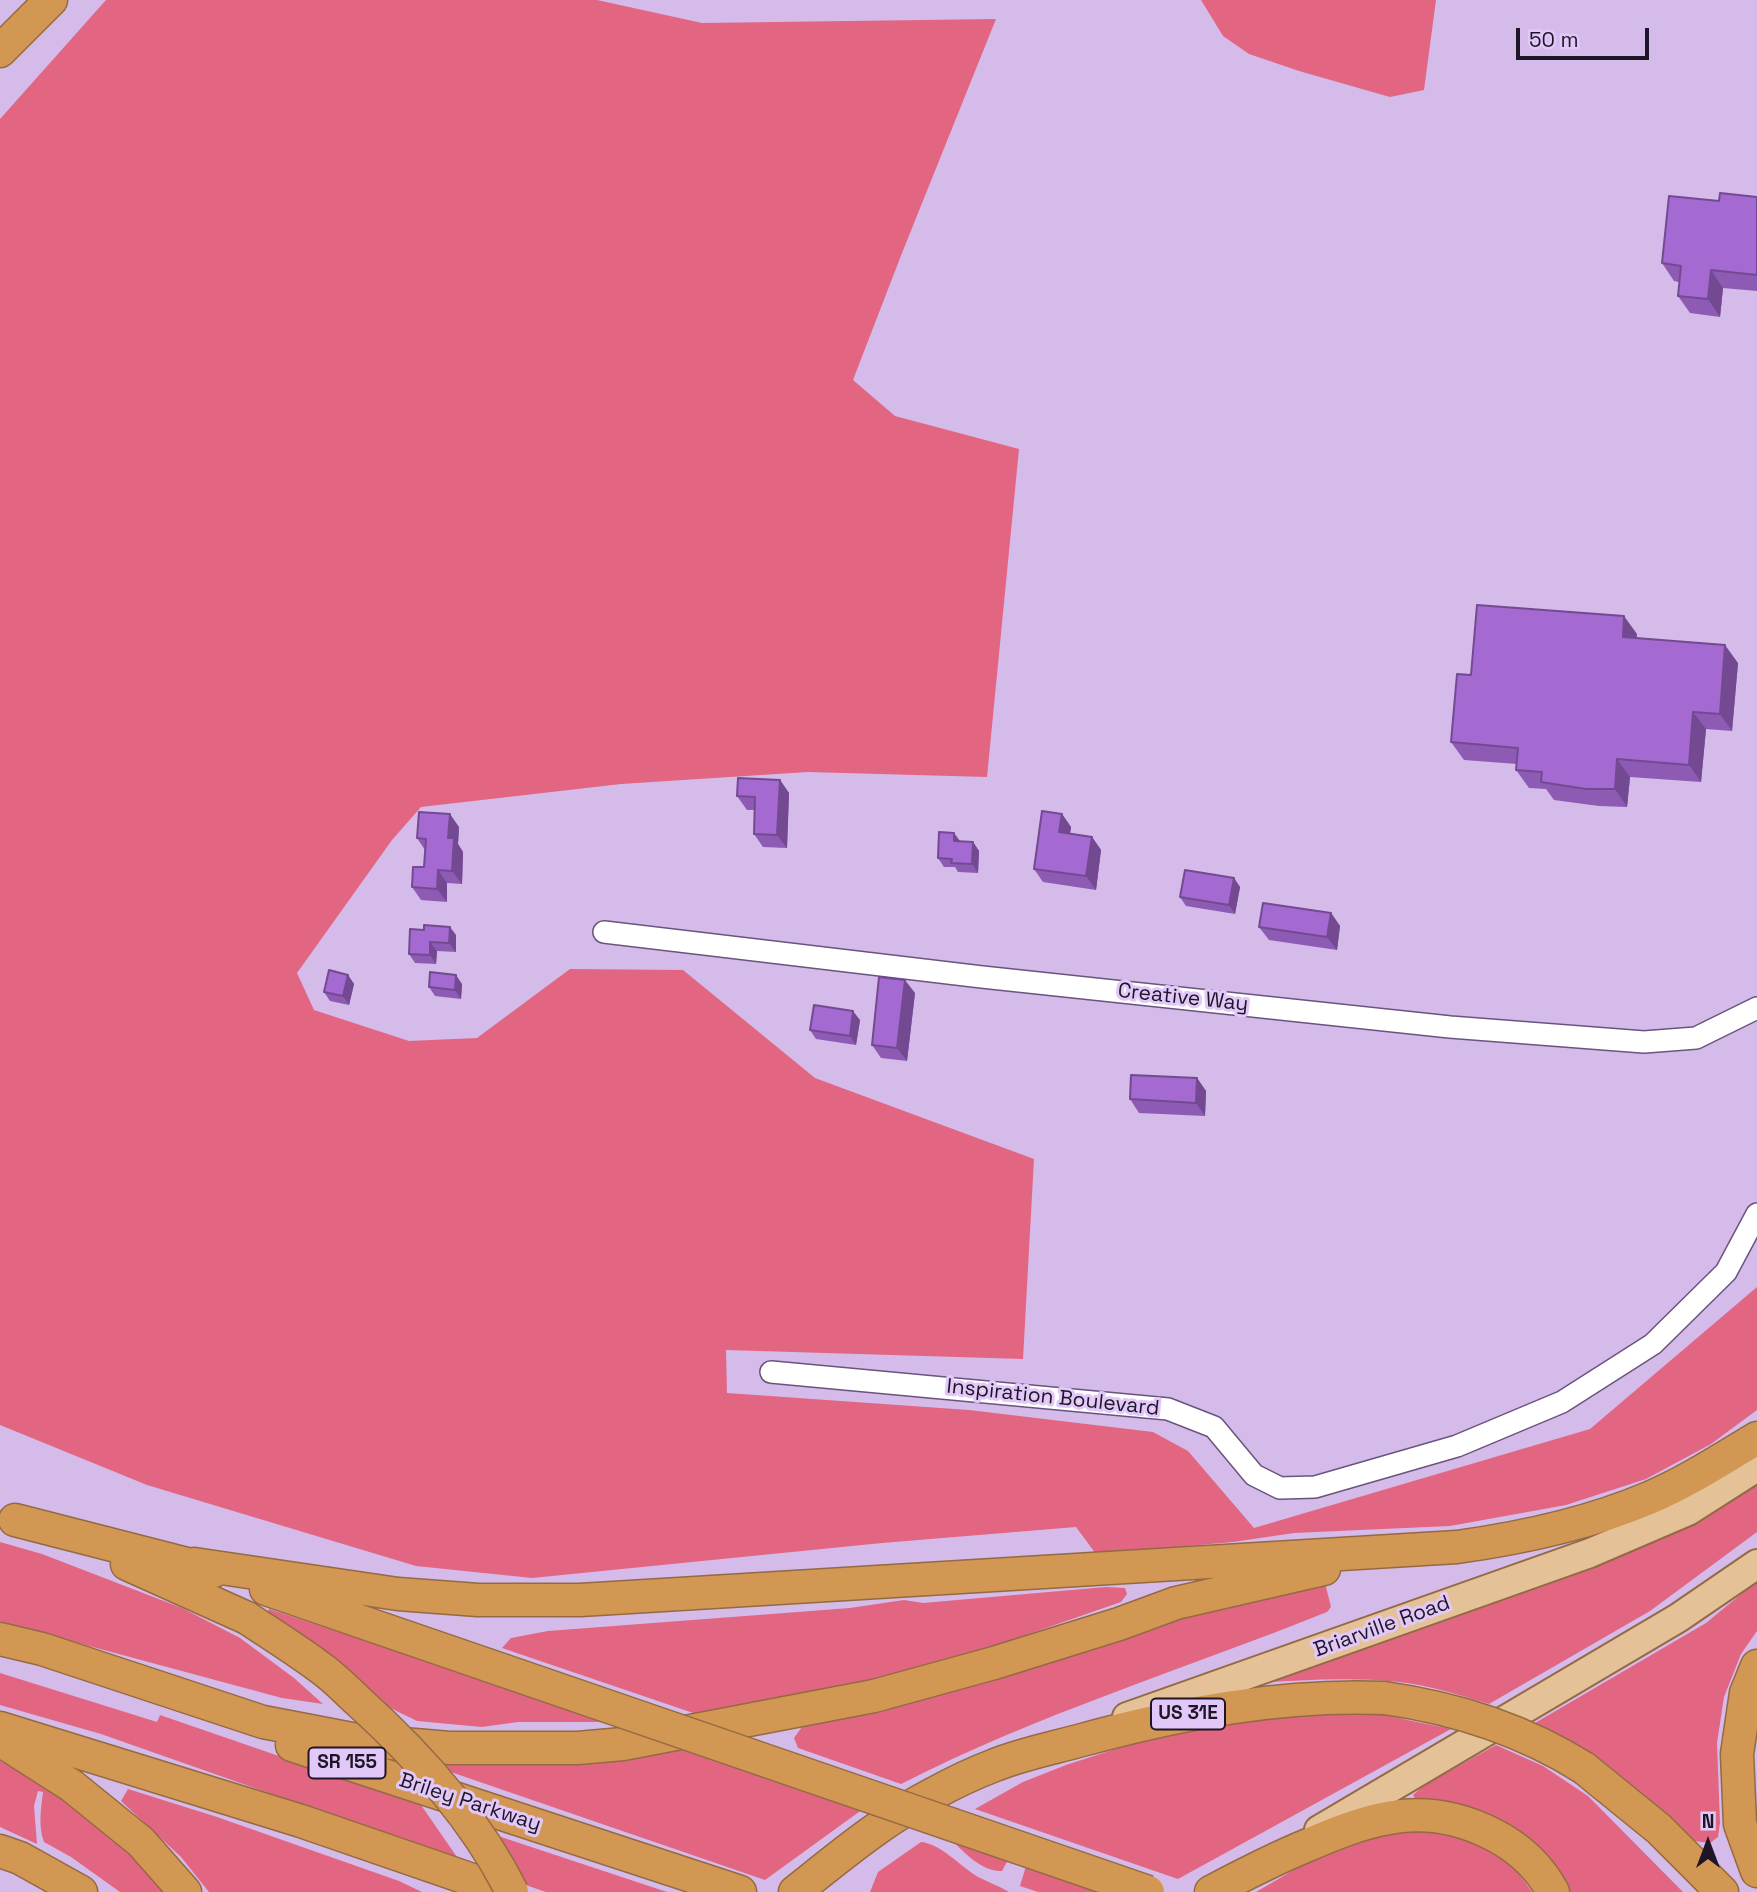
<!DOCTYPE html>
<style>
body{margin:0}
#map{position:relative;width:1757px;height:1892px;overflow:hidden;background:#d4bbea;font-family:"Space Grotesk",sans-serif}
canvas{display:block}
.north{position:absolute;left:1673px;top:1808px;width:70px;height:70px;-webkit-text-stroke:5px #e1c8f8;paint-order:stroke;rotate:0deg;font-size:19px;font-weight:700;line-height:28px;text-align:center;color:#1e1526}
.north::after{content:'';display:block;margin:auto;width:24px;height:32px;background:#1e1526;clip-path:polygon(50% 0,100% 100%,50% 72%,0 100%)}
.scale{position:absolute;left:1516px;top:28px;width:133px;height:32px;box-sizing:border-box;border:4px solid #1e1526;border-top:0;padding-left:9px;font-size:21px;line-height:24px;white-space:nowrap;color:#1e1526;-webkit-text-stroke:5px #e1c8f8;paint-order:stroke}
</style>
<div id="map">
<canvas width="1757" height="1892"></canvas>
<div class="north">N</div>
<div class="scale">50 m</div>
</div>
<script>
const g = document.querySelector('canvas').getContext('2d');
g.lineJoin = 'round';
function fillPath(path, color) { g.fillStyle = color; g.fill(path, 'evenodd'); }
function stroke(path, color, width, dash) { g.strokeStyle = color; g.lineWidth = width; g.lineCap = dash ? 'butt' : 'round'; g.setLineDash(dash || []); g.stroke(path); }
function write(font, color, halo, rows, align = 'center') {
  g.font = font + ' "Space Grotesk",sans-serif'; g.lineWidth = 6; g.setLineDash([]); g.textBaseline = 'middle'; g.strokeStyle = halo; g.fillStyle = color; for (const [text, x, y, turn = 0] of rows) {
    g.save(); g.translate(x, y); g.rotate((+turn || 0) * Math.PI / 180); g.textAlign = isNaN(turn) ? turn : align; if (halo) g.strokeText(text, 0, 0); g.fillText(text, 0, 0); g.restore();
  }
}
const green = new Path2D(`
 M106 0H597L702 23 996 19 902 253 853 380 895 416 1019 449 987 777 808 772 621 784 421 807 392 840 297 973 314 1010 409 1041 477 1038 570 969 683 970 815 1078 1034 1159 1023 1359 726 1350 727 1393 969 1410 1153 1432 1188 1451 1254 1528 1590 1429 1757 1287V1410L1711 1444 1646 1479 1566 1505 1450 1526 1294 1533 1233 1542 1096 1554 1076 1527 882 1543 532 1578 416 1566 147 1485 0 1425V119Z
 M1201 0H1436L1424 90 1390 97 1299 71 1249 54 1223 36Z
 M1757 1474V1532L1650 1611 1489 1704C1459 1695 1429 1685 1399 1682 1351 1677 1304 1680 1257 1683Z
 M0 1542 42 1554 182 1608 240 1638 294 1678 323 1704 282 1698 0 1622Z
 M1757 1581V1631L1741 1654 1724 1697 1717 1743 1720 1823 1718 1837 1710 1843 1694 1841 1611 1769 1535 1723 1706 1623Z
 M1325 1583 1331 1607 1327 1612C1185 1669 1038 1714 901 1784L798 1748 794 1738 804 1724 1173 1614Z
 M1106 1587 1125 1588 1127 1594 1121 1602 954 1660 891 1678 702 1716 502 1648 511 1638 548 1631 850 1608 904 1600 923 1603Z
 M269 1609 611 1722H518L482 1727 417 1721 374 1700 266 1615Z
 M0 1673 157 1722 160 1715 421 1805 459 1860 101 1734 0 1705Z
 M1369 1712 1451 1729 1178 1879 975 1809 1023 1782 1066 1765 1165 1733 1263 1714Z
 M1496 1745 1543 1766 1588 1796 1683 1892H1562C1551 1876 1537 1850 1524 1838 1493 1811 1454 1804 1416 1800L1413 1795 1423 1786Z
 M682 1746 863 1809 765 1880 445 1770 448 1760Z
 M0 1761 45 1785 115 1841 169 1892H120L71 1857 44 1842C38 1826 41 1809 43 1792L38 1791 34 1806 37 1844 0 1827Z
 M128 1789 217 1817 399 1881 422 1892H209L181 1857 121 1801Z
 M1389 1828C1407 1829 1452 1829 1466 1835 1494 1846 1516 1867 1532 1892H1256L1347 1839Z
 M483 1831 667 1892H546L514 1881Z
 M952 1840 1008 1860 1002 1871C983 1872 965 1854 952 1840Z
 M921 1842C941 1844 960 1866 978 1877 988 1882 999 1886 1009 1892H870L878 1872Z
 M1026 1866 1104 1892H1038L1020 1886Z`);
const minor = new Path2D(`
 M604 932 982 977 1450 1027 1644 1042 1696 1038 1757 1008
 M771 1372 1168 1409 1214 1427 1254 1475 1280 1488 1315 1487 1457 1446 1562 1402 1653 1344 1726 1272 1757 1214`);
const major = new Path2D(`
 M1127 1717 1590 1553 1688 1511 1757 1467
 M1319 1830 1678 1618 1757 1564`);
const highway = new Path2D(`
 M0 51 51 0
 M15 1520 214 1571
 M127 1564 247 1618
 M194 1564 398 1594 478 1600H580L1457 1547C1522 1538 1588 1524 1649 1498 1687 1482 1722 1459 1757 1438
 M266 1589 502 1670
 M0 1639 42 1649 263 1722 357 1740 449 1748H578L623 1744 874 1696 994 1663 1119 1624 1176 1603 1324 1569
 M1757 1666 1746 1693 1737 1754 1740 1824 1757 1871
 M0 1728 301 1821 507 1892
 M0 1740 72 1786 141 1842 185 1892
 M292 1745 740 1892
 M1584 1768 1659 1829 1722 1892
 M0 1851 20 1858 81 1892
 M795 1892C839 1857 883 1820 933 1794 953 1783 974 1773 995 1765 1022 1754 1053 1748 1082 1740 1181 1713 1281 1694 1384 1698
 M1211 1892C1243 1875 1274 1859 1308 1845 1372 1817 1426 1800 1492 1834 1518 1847 1539 1866 1553 1892`);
const highwayBridge = new Path2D(`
 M247 1618C271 1634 295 1649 318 1666 333 1676 345 1689 358 1701 418 1755 476 1819 512 1892
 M502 1670 1148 1892
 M1384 1698C1456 1708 1522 1729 1584 1768`);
const wall = new Path2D(`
 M1757 197V291L1723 288 1720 317 1690 313 1678 296 1679 282 1674 281 1662 263 1719 201Z
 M1637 634 1636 638 1738 663 1732 731 1706 729 1701 782 1630 777 1627 807 1599 806 1554 800 1546 789 1529 788 1516 770 1517 764 1464 760 1451 742 1471 675Z
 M780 780 789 793 787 848 763 847 754 834 755 810H747L737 796Z
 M1062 814 1071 827 1070 834 1092 837 1101 850 1096 890 1043 882 1034 869Z
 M459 827 458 844 463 852 462 884 447 883V902L421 900 412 887 424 867 425 850 417 838Z
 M954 833 960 841 973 842 979 851 978 873 958 872 955 867H944L938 858Z
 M1234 878 1240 887 1235 914 1186 906 1180 897Z
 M1331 913 1340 926 1337 950 1269 940 1259 927Z
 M410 929 456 935V952L437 951 436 964 415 963 409 954Z
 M348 975 354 984 349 1005 330 1001 324 992Z
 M462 984 461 999 435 996 429 987Z
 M915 993 907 1061 881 1058 872 1045Z
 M860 1020 856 1045 816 1039 810 1030Z
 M1197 1078 1206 1091 1205 1116 1139 1113 1130 1099Z`);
const shadedWall = new Path2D(`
 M1711 270 1723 288 1720 317 1708 299Z
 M1624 616 1637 634 1635 655 1623 637Z
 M1725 645 1738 663 1732 731 1720 714Z
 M1693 712 1706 729 1701 782 1689 765Z
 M1617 759 1630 777 1627 807 1615 789Z
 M780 780 789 793 787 848 777 835Z
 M450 814 459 827 458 844 463 852 462 884 452 871 448 838Z
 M1062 814 1071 827 1068 846 1059 832Z
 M954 833 960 842 954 841Z
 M1092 837 1101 850 1096 890 1086 876Z
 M973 842 979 851 978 873 972 864Z
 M438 870 447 883V902L437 889Z
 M1234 878 1240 887 1235 914 1229 905Z
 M1331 913 1340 926 1337 950 1327 937Z
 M450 927 456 935V952L449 943Z
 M430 942 437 951 436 964 430 955Z
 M348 975 354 984 349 1005 343 996Z
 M456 975 462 984 461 999 455 990Z
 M905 980 915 993 907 1061 897 1048Z
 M853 1011 860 1020 856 1045 850 1036Z
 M1197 1078 1206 1091 1205 1116 1196 1103Z`);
const building = new Path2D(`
 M1720 193 1757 197V275L1711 270 1708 299 1678 296 1681 266 1662 263 1669 196 1719 201Z
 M1477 605 1624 616 1623 637 1725 645 1720 714 1693 712 1689 765 1617 759 1615 789H1586L1541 782 1542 772 1516 770 1518 748 1451 742 1457 674 1471 675Z
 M738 778 780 780 777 835 754 834 755 797 737 796Z
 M1042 811 1062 814 1059 832 1092 837 1086 876 1034 869Z
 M419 812 450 814 448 838H454L452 871 438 870 437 889 412 887 413 867H424L426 839 417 838Z
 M939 832 954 833V841L973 842 972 864 951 863 952 859 938 858Z
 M1185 870 1234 878 1229 905 1180 897Z
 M1263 903 1331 913 1327 937 1259 927Z
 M424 925 450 927 449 943 430 942V955L409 954 410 929 424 930Z
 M329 970 348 975 343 996 324 992Z
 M430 972 456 975 455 990 429 987Z
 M879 977 905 980 897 1048 872 1045Z
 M814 1005 853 1011 850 1036 810 1030Z
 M1131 1075 1197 1078 1196 1103 1130 1099Z`);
const shields = [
 [1188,1714,74],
 [347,1763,77]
];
const shieldNames = [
 ["US 31E",1188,1714],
 ["SR 155",347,1763]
];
const streetNames = [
 ["Creative Way",1183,998,6],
 ["Inspiration Boulevard",1053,1398,6],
 ["Briarville Road",1382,1627,-20],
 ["Briley Parkway",470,1803,18]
];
fillPath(green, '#e26682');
stroke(minor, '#6a547e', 24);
stroke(major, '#936a43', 32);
stroke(highway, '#936a43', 35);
stroke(minor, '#fff', 21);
stroke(major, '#e4c197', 28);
stroke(highway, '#d29752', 32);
stroke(highwayBridge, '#936a43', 35, []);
stroke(highwayBridge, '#d29752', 32);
fillPath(wall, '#8d5bb4');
fillPath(shadedWall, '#734a92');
fillPath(building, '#a46ad1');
stroke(building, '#734a92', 2);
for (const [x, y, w] of shields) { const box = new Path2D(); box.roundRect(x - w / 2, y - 15.5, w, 31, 5); g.fillStyle = '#e1c8f8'; g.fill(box); stroke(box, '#1e1526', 2); }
write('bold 19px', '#1e1526', null, shieldNames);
write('21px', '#1e1526', '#e1c8f8', streetNames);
</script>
